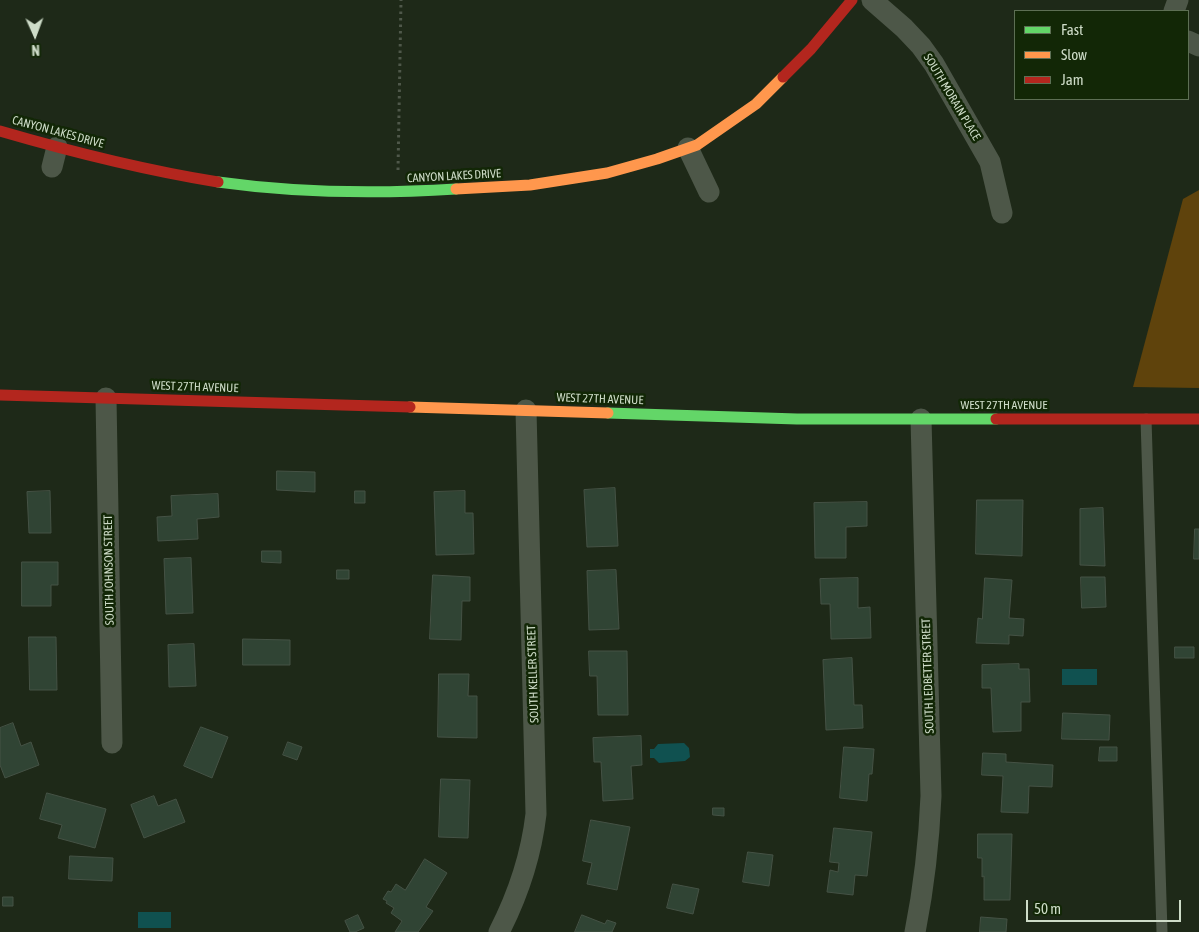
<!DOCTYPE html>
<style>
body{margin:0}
#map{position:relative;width:1199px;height:932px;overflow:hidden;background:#1e2918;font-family:"Asap Condensed",sans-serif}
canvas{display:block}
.legend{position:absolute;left:1014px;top:10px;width:175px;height:90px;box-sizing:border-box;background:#122706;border:1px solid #5d6f54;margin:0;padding:6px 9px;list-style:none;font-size:15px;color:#cedcc8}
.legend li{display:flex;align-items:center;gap:10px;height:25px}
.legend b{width:25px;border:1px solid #5d6f54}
.north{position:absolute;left:10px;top:10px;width:50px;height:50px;-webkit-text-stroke:4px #122706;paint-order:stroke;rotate:178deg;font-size:14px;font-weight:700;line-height:20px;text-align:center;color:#cedcc8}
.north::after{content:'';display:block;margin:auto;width:18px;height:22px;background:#cedcc8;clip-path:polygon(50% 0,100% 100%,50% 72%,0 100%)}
.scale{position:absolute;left:1026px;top:900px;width:155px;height:22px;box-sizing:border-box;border:2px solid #cedcc8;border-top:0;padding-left:6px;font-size:15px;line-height:18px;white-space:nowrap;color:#cedcc8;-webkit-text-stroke:4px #122706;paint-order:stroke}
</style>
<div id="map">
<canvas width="1199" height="932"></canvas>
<ul class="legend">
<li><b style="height:6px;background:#63d668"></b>Fast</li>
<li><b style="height:6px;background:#ff974d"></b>Slow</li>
<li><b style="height:6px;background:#b3261e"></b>Jam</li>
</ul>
<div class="north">N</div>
<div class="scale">50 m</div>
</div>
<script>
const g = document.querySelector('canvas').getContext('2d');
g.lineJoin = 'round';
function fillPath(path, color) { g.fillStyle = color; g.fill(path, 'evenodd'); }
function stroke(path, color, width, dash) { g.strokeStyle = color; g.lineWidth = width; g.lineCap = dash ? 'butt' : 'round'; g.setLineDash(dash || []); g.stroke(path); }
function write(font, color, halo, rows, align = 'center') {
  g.font = font + ' "Asap Condensed",sans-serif'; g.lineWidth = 5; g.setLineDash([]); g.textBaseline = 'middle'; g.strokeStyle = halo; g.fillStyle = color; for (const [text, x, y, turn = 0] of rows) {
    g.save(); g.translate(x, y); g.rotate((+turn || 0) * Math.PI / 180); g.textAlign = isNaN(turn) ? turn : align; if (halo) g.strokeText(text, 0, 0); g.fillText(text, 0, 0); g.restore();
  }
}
const green = new Path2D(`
 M1199 190V388L1133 387 1183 199Z`);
const water = new Path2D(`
 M1062 669H1097V685H1062Z
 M684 743 689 748 690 757 685 761 659 763 654 758H650V749H654L658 744Z
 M138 912H171V928H138Z`);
const building = new Path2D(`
 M277 471 315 472V492L277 490Z
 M615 488 618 546 587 547 584 490Z
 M50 491 51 533H29L27 492Z
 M355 491H365V503H355Z
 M465 491V513H473L474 554 436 555 434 492Z
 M218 494 219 517 197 519 198 539 158 541 157 517 172 516 171 496Z
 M977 500H1023L1022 556 976 554Z
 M867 502V526L846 527V558H815L814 503Z
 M1103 508 1105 566 1080 565V509Z
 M1195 529H1199V559H1194Z
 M262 551H281V563L262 562Z
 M191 558 193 613 166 614 164 559Z
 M22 562H58V585H51V606H22Z
 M337 570H349V579H337Z
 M616 570 619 629 589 630 587 571Z
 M433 575 470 577V601H462L461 640 430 639Z
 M1081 577H1105L1106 607 1082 608Z
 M858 578V608L870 607 871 638 831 639 830 604H821L820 579Z
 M985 578 1012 580 1009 618 1024 619 1023 636 1009 635V644L976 643 978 618 982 619Z
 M29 637H56L57 690H30Z
 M243 639 290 640V665H243Z
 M194 644 196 686 169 687 168 645Z
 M1175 647H1194V658H1175Z
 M589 651H627L628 715H598L597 676H590Z
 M852 658 854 705H862L863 728 826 730 823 660Z
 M1019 664V669H1029L1030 702H1021V731L993 732 991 688H982V665Z
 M439 674H469L468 696H477V738L438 737Z
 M1063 713 1110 715 1109 740 1062 739Z
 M13 723 21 746 31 742 39 765 5 778 0 765V728Z
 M201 727 228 737 212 778 184 766Z
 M641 736 642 765 631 766 633 799 603 801 601 762H594L593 738Z
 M288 742 302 747 297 760 283 755Z
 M844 747 874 749 872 774H869L867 801 840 798Z
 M1100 747H1117V761H1099Z
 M983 753 1006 754V762L1053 765 1052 787 1029 786 1028 813 1001 812 1003 776 982 775Z
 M441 779 470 780 468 838 439 837Z
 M47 793 106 809 95 848 58 838 62 825 40 819Z
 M154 796 158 806 176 799 185 822 144 838 131 805Z
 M713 808H724V816L713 815Z
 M591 820 630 827 617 890 587 884 592 863 583 861Z
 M834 828 872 832 867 876 855 875 853 895 827 892 830 870 838 872 839 863 830 862Z
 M978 834H1012L1010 900H984V876L982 877V858H978Z
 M748 852 773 855 769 886 743 882Z
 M70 856 113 858 112 881 69 879Z
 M425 859 447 873 426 907 433 911 418 932H395L402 921 391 913 394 908 386 903 387 901 383 899 388 891 391 892 396 884 405 890Z
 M673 884 699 889 693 914 667 908Z
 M3 897H13V906H3Z
 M358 915 364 928 355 932H350L345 921Z
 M582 915 605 924 607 920 616 923 612 932H575Z
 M981 917 1007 919 1006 932H980Z`);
const path = new Path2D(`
 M398 170 401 0`);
const lane = new Path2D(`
 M1146 419 1162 932`);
const street = new Path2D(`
 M872 0 904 28 921 46 934 64 990 162 1002 213
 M1174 11 1178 0
 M1188 41 1199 46
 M688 148 709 192
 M52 167 57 147
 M106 398 112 743
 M499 932C519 893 531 857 536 814L526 410
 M915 932C924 887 929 842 931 796L921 419`);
const fast = new Path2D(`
 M218 182C297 193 376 194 456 189
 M608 413 797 419H996`);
const slow = new Path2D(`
 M456 189 530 185 607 173 657 159 697 145 756 104 783 77
 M410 407 608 413`);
const jam = new Path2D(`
 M783 77 811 49 852 0
 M0 131C72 152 144 170 218 182
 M0 395 410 407
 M996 419H1199`);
const streetNames = [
 ["SOUTH MORAIN PLACE",952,97,59],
 ["CANYON LAKES DRIVE",58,132,15],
 ["CANYON LAKES DRIVE",454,176,-3],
 ["WEST 27TH AVENUE",195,387,2],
 ["WEST 27TH AVENUE",600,399,2],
 ["WEST 27TH AVENUE",1004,405],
 ["SOUTH JOHNSON STREET",109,570,-91],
 ["SOUTH KELLER STREET",533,674,-92],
 ["SOUTH LEDBETTER STREET",928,676,-92]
];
fillPath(green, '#5f430c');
fillPath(water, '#105150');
fillPath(building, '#304434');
stroke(building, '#455245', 1);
stroke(path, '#4f584a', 3, [2.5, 4]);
stroke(lane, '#4d5748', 11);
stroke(street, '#4d5748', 21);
stroke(fast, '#63d668', 11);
stroke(slow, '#ff974d', 11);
stroke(jam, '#b3261e', 11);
write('12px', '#cedcc8', '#122706', streetNames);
</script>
